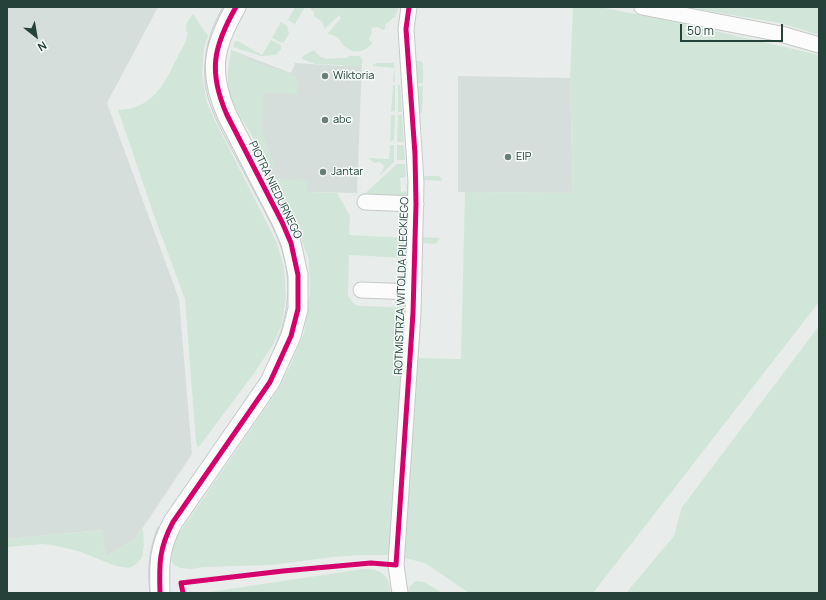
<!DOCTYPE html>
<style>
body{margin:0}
#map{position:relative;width:826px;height:600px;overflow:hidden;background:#e8edeb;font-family:Manrope,sans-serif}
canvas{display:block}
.frame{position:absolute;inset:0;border:8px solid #24423a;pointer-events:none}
.north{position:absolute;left:16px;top:16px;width:40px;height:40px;-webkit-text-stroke:3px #f7fbf9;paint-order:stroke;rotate:149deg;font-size:11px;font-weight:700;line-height:16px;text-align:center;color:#24423a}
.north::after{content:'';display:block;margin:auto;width:14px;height:18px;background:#24423a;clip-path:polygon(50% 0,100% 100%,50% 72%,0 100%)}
.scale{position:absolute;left:680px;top:24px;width:103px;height:18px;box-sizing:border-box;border:2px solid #24423a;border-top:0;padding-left:5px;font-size:12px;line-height:14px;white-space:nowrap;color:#24423a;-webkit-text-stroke:3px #f7fbf9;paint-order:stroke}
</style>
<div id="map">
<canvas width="826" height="600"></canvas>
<div class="frame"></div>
<div class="north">N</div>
<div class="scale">50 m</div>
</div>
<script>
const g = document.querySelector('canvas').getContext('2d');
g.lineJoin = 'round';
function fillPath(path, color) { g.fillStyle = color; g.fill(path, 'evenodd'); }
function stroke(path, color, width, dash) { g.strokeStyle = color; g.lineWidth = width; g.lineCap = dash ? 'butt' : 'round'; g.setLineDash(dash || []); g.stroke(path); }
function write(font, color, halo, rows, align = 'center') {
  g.font = font + ' Manrope,sans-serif'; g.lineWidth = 3; g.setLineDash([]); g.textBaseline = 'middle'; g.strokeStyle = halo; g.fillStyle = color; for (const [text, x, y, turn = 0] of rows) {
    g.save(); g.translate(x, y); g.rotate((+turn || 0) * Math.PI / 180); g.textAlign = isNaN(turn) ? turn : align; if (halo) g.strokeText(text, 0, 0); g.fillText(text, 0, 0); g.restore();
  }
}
const built = new Path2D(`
 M7 7H158L107 103 179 299 192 454 136 538 105 557 102 530 7 539Z
 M231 50 291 73 295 63 341 66 362 63 357 193 307 192 269 178 267 162 248 127 240 117 230 94 228 82Z
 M458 76 570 78 573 193 458 192Z`);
const green = new Path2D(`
 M295 7H305L295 24 288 20Z
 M310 7H399L395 16 385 25 386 27 384 30 377 27 371 28 372 32 369 39 372 43C367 51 355 55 347 48 343 46 341 41 338 38 335 36 330 34 327 34L341 18 339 15 325 29 322 22 314 16V11L311 10Z
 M573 7H600L680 23 819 55V302L593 593H469L425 563 401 557 415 358 461 359 465 192 573 193 570 78Z
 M685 7H819V35L780 23Z
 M193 14 208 36 204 48 202 74 207 103 215 121 277 243 284 268 286 298 282 323 274 343 255 372 198 448 196 442 185 299 156 221 118 110C153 109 165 83 178 56 181 50 186 43 187 36 188 33 186 30 186 27 186 23 190 18 193 14Z
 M281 22 287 26 289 33 285 41 282 43 272 38Z
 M271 40 281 45V49L276 55 261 56 233 47 235 41H238L262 55Z
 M314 50C322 63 333 57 346 58L349 56H360L363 61 361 66 315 64 302 59 303 56Z
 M232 51 262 65 283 71 295 76 298 85 297 94 263 93 262 131 275 167H273C263 160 258 146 252 136 243 119 229 103 228 82 227 72 229 61 232 51Z
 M416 61H420L423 63V83H415V62Z
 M377 63H394L395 82H393L394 68 372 66 374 64Z
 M393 85H395V111L391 112Z
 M398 85H400L402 112H398Z
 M415 86H423L422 113H418Z
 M391 115H395L394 140 390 142Z
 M398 115H402L404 142H397Z
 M390 145H394V162L379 176 383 170 384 165 379 162 374 163 368 158 389 159Z
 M397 145H404L405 160H397Z
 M397 164H405L406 177 400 178 401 192 407 191 406 184 409 185V194L407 197H361Z
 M425 176H439L441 178 442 181 422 180V178Z
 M269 178 307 181V192L337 193 350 216 349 235 408 238 407 258 349 255 348 296 354 304 360 306 395 307 396 298 404 299 406 305 393 555H363L333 557 272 565 203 567 192 569 180 568 176 566 171 561 173 545 176 538 275 394 290 366 304 333 310 293 309 260 290 209Z
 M421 237 440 238 437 243 433 244 423 243Z
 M819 326V593H626L674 536 682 507Z
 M143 529 144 546 142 558 134 566 128 568 116 566 78 551 57 546 43 544 7 547V539L102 530 105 557 136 538Z
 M363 569C381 569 389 574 391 593H203Z
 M416 581 424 582 443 593H408L409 587Z`);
const minor = new Path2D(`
 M642 7 781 34 819 45
 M365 202 416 204
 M361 290 413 292
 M400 593 396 565 413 313 416 182 406 29 409 7`);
const tertiary = new Path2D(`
 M160 593C159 564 159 548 173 522L270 382 291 336 298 309V275L291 243 282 222 227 115C208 72 213 47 236 7`);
const tram = new Path2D(`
 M223 7C205 38 198 75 212 109 217 123 225 137 232 150 243 171 254 191 265 212 272 226 280 241 284 257 292 289 287 321 273 351
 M150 593C147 569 149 549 158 527`);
const cycleway = new Path2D(`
 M160 593C159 564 159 548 173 522L270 382 291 336 298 309V275L291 243 282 222 227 115C208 72 213 47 236 7
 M183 593 181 583 283 571 371 563 396 565 413 313 416 204 415 154 406 29 409 7`);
const markers = [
 [325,76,4,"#697e78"],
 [325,120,4,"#697e78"],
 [508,157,4,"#697e78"],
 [323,172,4,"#697e78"]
];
const poiNames = [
 ["Wiktoria",333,76],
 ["abc",333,120],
 ["EIP",516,157],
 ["Jantar",331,172]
];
const streetNames = [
 ["PIOTRA NIEDURNEGO",275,190,64],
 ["ROTMISTRZA WITOLDA PILECKIEGO",402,286,-88]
];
fillPath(built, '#d6dedb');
fillPath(green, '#d1e6d8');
stroke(minor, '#c5cac8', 17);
stroke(tertiary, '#c5cac8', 21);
stroke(minor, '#fcfcfc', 15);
stroke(tertiary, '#fcfcfc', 19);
stroke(tram, '#c9cdcc', 1);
stroke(cycleway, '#d6006c', 5);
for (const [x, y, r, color] of markers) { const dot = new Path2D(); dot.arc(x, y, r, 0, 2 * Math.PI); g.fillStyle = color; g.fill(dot); stroke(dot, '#f7fbf9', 1.5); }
write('11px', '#24423a', '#f7fbf9', poiNames, 'left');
write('11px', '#24423a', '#f7fbf9', streetNames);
</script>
